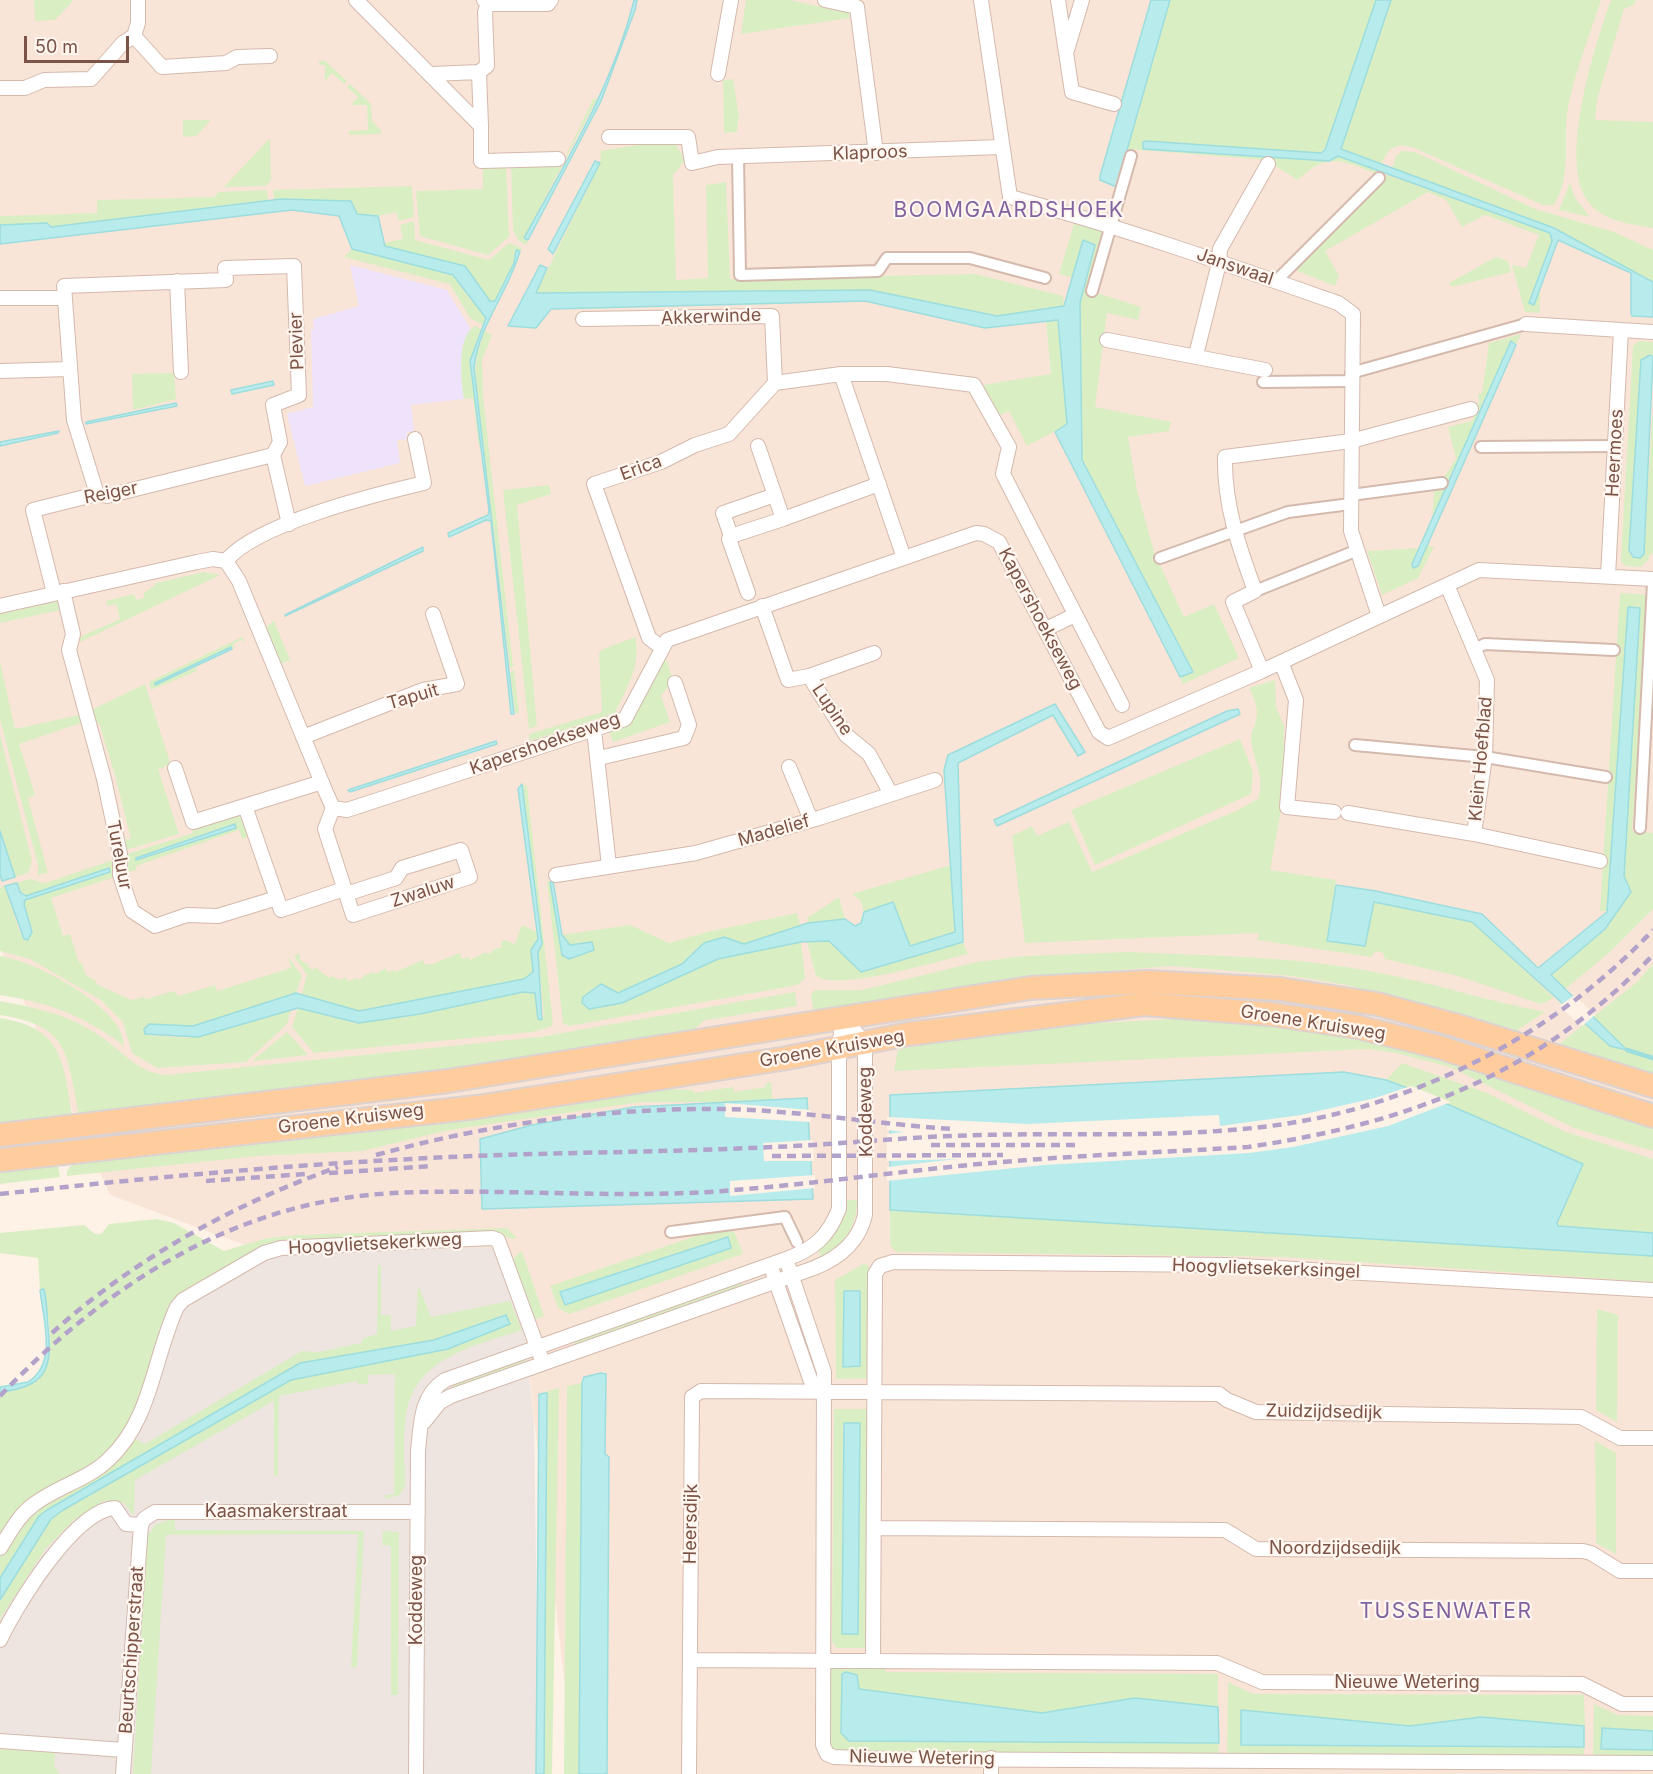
<!DOCTYPE html>
<style>
body{margin:0}
#map{position:relative;width:1653px;height:1774px;overflow:hidden;background:#fef2e6;font-family:Inter,sans-serif}
canvas{display:block}
.scale{position:absolute;left:24px;top:36px;width:105px;height:27px;box-sizing:border-box;border:3px solid #7b5347;border-top:0;padding-left:8px;font-size:18px;line-height:21px;white-space:nowrap;color:#7b5347;-webkit-text-stroke:4px #fff6ef;paint-order:stroke}
</style>
<div id="map">
<canvas width="1653" height="1774"></canvas>
<div class="scale">50 m</div>
</div>
<script>
const g = document.querySelector('canvas').getContext('2d');
g.lineJoin = 'round';
function fillPath(path, color) { g.fillStyle = color; g.fill(path, 'evenodd'); }
function stroke(path, color, width, dash) { g.strokeStyle = color; g.lineWidth = width; g.lineCap = dash ? 'butt' : 'round'; g.setLineDash(dash || []); g.stroke(path); }
function write(font, color, halo, rows, align = 'center') {
  g.font = font + ' Inter,sans-serif'; g.lineWidth = 4.5; g.setLineDash([]); g.textBaseline = 'middle'; g.strokeStyle = halo; g.fillStyle = color; for (const [text, x, y, turn = 0] of rows) {
    g.save(); g.translate(x, y); g.rotate((+turn || 0) * Math.PI / 180); g.textAlign = isNaN(turn) ? turn : align; if (halo) g.strokeText(text, 0, 0); g.fillText(text, 0, 0); g.restore();
  }
}
const residential = new Path2D(`
 M0 0H1653V1774H575L524 1330 274 1256 110 1195 0 947Z`);
const industrial = new Path2D(`
 M495 1247 524 1330 534 1421 539 1774H0V1559L30 1513 115 1462 177 1317 185 1306 274 1256 284 1253Z`);
const education = new Path2D(`
 M350 265 447 290 471 330 463 346 461 365 464 399 411 405 414 431 407 432 408 439 397 440 400 463 305 486 287 414 313 407 311 330 314 329 313 319 359 306Z`);
const green = new Path2D(`
 M34 0H72V2L55 20 35 21Z
 M746 0H790L848 13 850 18 741 34Z
 M1170 0H1376L1325 150 1321 153 1143 142V149L1329 161 1338 156 1378 171 1377 174C1343 161 1327 151 1298 180L1266 160 1127 149Z
 M1391 0H1601C1590 34 1577 67 1569 102 1561 139 1574 170 1554 205H1543L1412 147 1401 145 1390 149 1381 163 1341 149Z
 M1611 0H1636L1634 5 1624 9 1597 100 1595 120 1653 122V228C1631 224 1606 222 1590 204 1556 166 1595 44 1611 0Z
 M319 61H325L347 81 344 84 332 73 325 81V65H319Z
 M733 79 739 116 737 132 724 133 723 80Z
 M350 84 371 104 372 121 381 130V134L349 135V131L368 130 367 105H351L358 97 347 87Z
 M593 99H597L524 238 528 240 526 245 518 240 513 230 511 163 564 160Z
 M183 120H211L196 136 183 137Z
 M270 138 271 180 266 186 224 187Z
 M649 143H675L685 160 673 175 676 280 708 278 706 185 726 182 730 279 975 274 1063 296 1064 306 997 316 870 290 536 293 600 163 601 151Z
 M1402 151 1415 152 1535 209 1614 232 1653 250V282L1554 228 1392 169 1396 156Z
 M506 163 509 237 488 255 420 236 416 191 483 189V164Z
 M1387 175 1550 233 1552 241 1534 305 1540 289V313L1525 312 1512 265 1526 268 1539 235 1485 215 1462 227 1446 200 1428 192 1325 251 1339 276 1335 286 1295 270Z
 M1570 183 1575 198 1590 217 1559 210Z
 M412 186 414 217 399 221 396 212 378 216 356 214 351 201 274 200 273 190Z
 M267 190 268 200 51 227 47 223 0 225V216L97 213V200L214 197 219 192Z
 M414 221 415 240 489 260 509 243 522 248 520 251 516 250 514 263 495 302 490 301 464 266 385 246 384 243 403 239 400 225Z
 M1074 224 1106 231 1088 290 1141 307 1138 320 1107 313 1095 407 1171 422 1169 431 1128 437 1137 490 1154 552 1184 617 1214 604 1239 658 1183 684 1180 677 1192 671 1082 460 1080 303 1095 245 1083 241 1073 278 1059 274Z
 M352 249 453 275 471 301H476L487 318 483 325 470 318 450 284 344 257Z
 M1496 257 1508 261 1511 272 1452 287 1449 283Z
 M1058 320 1067 425 1027 446 1009 411 998 416 983 385 1051 374 1046 321Z
 M475 326 481 329 470 361 482 447H479L473 398 464 399C461 380 456 337 475 326Z
 M485 331 492 335 482 360 483 396 513 666 510 668 475 376 477 352Z
 M1521 334 1516 345 1511 342 1432 520 1434 492 1456 459 1448 427 1472 421 1479 401 1478 394 1482 393 1489 343Z
 M1639 341 1653 342V357L1647 355 1641 360 1629 550V553L1644 554 1653 404V554L1649 555V559L1641 567 1626 566 1621 561 1633 346Z
 M174 373 176 399 133 410 132 374Z
 M549 485 551 494 517 505 537 726 529 729 503 490Z
 M1427 545 1434 547 1418 578 1382 595 1367 551 1419 548 1412 564 1418 566Z
 M204 572 220 575 80 642V637L120 619 116 604 107 606 106 601 134 594 136 600 144 598V593L157 583Z
 M1620 593 1649 595 1632 831 1653 833V909L1609 953 1565 989 1551 975 1605 929 1631 892 1624 876 1640 608 1628 607 1607 911H1600Z
 M59 601 61 610 0 623V614Z
 M274 621 290 660 281 664 266 627Z
 M242 637 245 644 241 640 233 644 235 648 231 647 155 685 196 667 197 671 151 690 149 682Z
 M635 637C642 664 626 689 615 713L530 741 529 734 602 712 599 654 601 650Z
 M664 652 673 680 661 696 670 722 613 742 609 730 632 721Z
 M0 662 15 729 79 715 81 723 19 744 35 795 28 798 48 873 38 875V865L0 719Z
 M514 670 519 713H515L510 672Z
 M1275 680 1276 707 1284 726 1283 800 1270 870 1336 880 1327 941 1374 902 1472 922 1554 998 1541 1004 1458 976 1385 959 1383 953 1376 951 1371 957 1257 940 1259 933 1025 943 1012 836 1032 826 1037 836 1069 822 1092 872 1236 811 1258 799C1266 776 1252 760 1251 738 1251 732 1255 726 1256 720 1259 709 1254 698 1249 688Z
 M145 684 171 765 158 769 179 834 126 850 124 840 131 839 115 775 99 723 92 725 87 712Z
 M0 735 32 861 28 873 15 877 0 831Z
 M1240 739 1253 772 1251 794 1095 865 1071 810Z
 M522 784 527 786 553 1024 550 1027 532 1032 314 1053 292 1027 298 1008 355 1023 420 1014 523 992 535 993 538 1019 544 1017 538 952 542 944Z
 M237 815 243 816 248 825 244 826 248 837 242 839 239 830 136 866V870L125 873 127 854 193 833 192 829Z
 M110 861H116L115 877 51 898 63 936 70 934 79 963H82L86 975 96 981V984L131 1000 144 997 146 999 174 991 179 996 215 985 217 991 291 968 288 957 302 976 296 993 192 1026 149 1024 144 1029 147 1035 188 1038 291 1010 287 1024 246 1062 157 1068 132 1053 123 1022 101 1000 30 959 0 951V888L5 886 20 933 32 930 24 904 26 899 110 872 108 868 26 896 20 892 17 883 30 879 45 883Z
 M951 865 955 932 910 946 893 902 864 912 860 900 852 894Z
 M547 881 550 882 562 955 593 950 591 942 570 945 562 935 630 925 669 943 707 932 797 913 800 925 744 944 724 937 704 943 682 964 589 1009 622 1003 718 959 801 942 805 978 799 984 787 987 569 1026 563 1023Z
 M839 897 845 919 808 923 807 918Z
 M522 925 537 932V941L531 950 533 972 524 979 359 1011 302 994 307 975 294 956 299 953 300 960 309 965 308 967 313 970 315 967 329 978 331 976 340 980 346 977 347 981 357 978 358 980 363 978V976L374 972 375 974 386 968 387 972 394 970 395 972 423 960 424 964H432L460 953 462 959 469 957 470 960 486 952 487 954 493 952 492 950 502 947 501 943 504 940 515 944Z
 M828 941 861 972 963 942 968 954C938 961 838 992 816 976L807 942Z
 M1129 952C1212 956 1294 956 1375 972 1433 983 1488 1001 1545 1012L1516 1031 1347 985 1293 976 1172 966 1054 975 814 1015 811 995 815 990H862L977 962 1025 956Z
 M0 956C34 961 97 996 116 1024 121 1031 123 1038 124 1046 85 1016 48 1002 0 995Z
 M1653 964V1078L1555 1048 1584 1024 1610 1046 1626 1049 1593 1017 1637 982Z
 M795 992 797 1006 705 1020 690 1032 472 1069 79 1114C66 1054 71 1026 0 1015V1001C33 1007 63 1013 92 1031 117 1045 136 1073 166 1075L540 1037Z
 M1213 1017 1334 1032 1404 1047 1653 1125V1151L1574 1128 1450 1067 1396 1053 1369 1049 894 1071 898 1050 934 1042 1043 1026Z
 M0 1018C63 1028 63 1061 72 1114L0 1123Z
 M287 1032 308 1055 254 1061 253 1060Z
 M1402 1063 1487 1093 1566 1132 1653 1159V1233L1558 1226 1557 1223 1583 1164 1429 1096 1386 1080Z
 M771 1082 773 1106 733 1102H641L449 1130 362 1151 258 1156 67 1176V1171L76 1159 485 1117 662 1089 693 1090 694 1093 733 1087 734 1092 766 1087V1083Z
 M51 1162 58 1166 60 1177 0 1184V1168Z
 M846 1200H857C857 1226 844 1245 823 1260L818 1251 838 1228Z
 M890 1210 1653 1256V1282L1284 1257 896 1252 890 1245Z
 M156 1219 174 1223 224 1251 267 1238 297 1235 507 1228 517 1238 511 1239 502 1235 292 1241 180 1296 147 1385 121 1435 105 1457 0 1539V1392C66 1386 50 1340 45 1291L40 1290 38 1258 0 1253V1233L84 1225 95 1234H101L109 1224Z
 M725 1226 735 1233 743 1254 569 1314 558 1308 550 1286Z
 M522 1251 544 1316 534 1320 514 1265V1258Z
 M865 1263 870 1268 869 1378 836 1379 835 1280ZM860 1291 859 1366 844 1367V1292Z
 M378 1265H381V1315H391V1331L416 1326 418 1285 431 1317 510 1301 522 1330C475 1346 415 1357 406 1415 402 1438 405 1462 405 1485L400 1495 385 1499V1495L394 1494 395 1374 368 1375V1384H358L357 1381 279 1396 278 1476H274V1401L135 1480 134 1516 124 1503 103 1501 80 1520 75 1519 46 1548 0 1619V1600L51 1519 63 1510 291 1380 448 1349 505 1315 434 1340 300 1363 47 1510 39 1516 0 1578V1554L25 1515 133 1438 145 1444 302 1351 319 1352 361 1343 364 1338 377 1334Z
 M741 1280 744 1287 576 1347 573 1340Z
 M716 1307 718 1310 579 1359 578 1355Z
 M1597 1309 1618 1315 1617 1422 1596 1410Z
 M524 1358 527 1365 454 1390 452 1383Z
 M582 1383 579 1774H564L567 1386Z
 M559 1388 552 1774H540L542 1393Z
 M834 1409H870L868 1642 866 1648H837L832 1642ZM860 1423 858 1634H842L843 1424Z
 M1595 1441 1616 1453V1554L1596 1543Z
 M168 1520H175V1530L364 1531 357 1667H351L358 1534 166 1535 151 1774H133L147 1537 155 1525Z
 M383 1531 399 1532 398 1695H391V1546L382 1545Z
 M832 1665H885L886 1672 1218 1674V1707L1135 1698 1042 1713 858 1689 842 1674 841 1733 850 1741 1219 1743 1218 1756 846 1752 834 1750 828 1742V1673Z
 M1228 1682 1253 1694 1584 1695 1585 1726 1481 1717 1410 1726 1241 1711 1242 1745 1584 1747V1758L1227 1755Z
 M1594 1704 1618 1715 1653 1716V1731L1602 1728 1601 1749 1653 1750V1758H1593Z
 M0 1745 56 1747 54 1766 60 1774H0Z`);
const water = new Path2D(`
 M634 0H637L635 10 601 101 528 240 524 238C566 162 613 85 634 0Z
 M1151 0H1170L1117 185 1114 186 1100 180V176Z
 M1376 0H1391L1341 149 1554 228 1653 282V317L1632 316 1631 313V273L1558 240 1534 305 1529 303 1552 241 1550 233 1338 156 1329 161 1143 149V142L1146 141 1321 153 1325 150Z
 M595 161 600 163 553 254 548 249Z
 M281 199 351 201 357 214 378 216 385 246 465 266 490 301H495L514 263 516 250 520 251C509 291 478 326 474 368L514 714H511L491 521 486 520 449 537 448 533 488 515 489 511 470 361 486 318 453 275 352 249 339 216 292 210 0 244V225L47 223 51 227Z
 M1083 240 1095 245 1080 303 1082 460 1193 672 1180 677 1055 432 1067 424 1058 320 985 328 865 301 551 309 536 328 508 326 540 265 547 268 536 293 870 290 997 316 1064 306Z
 M1511 341 1516 345 1418 566 1413 568 1412 564Z
 M1650 355 1653 357 1644 554 1640 558 1633 557 1629 550 1641 360Z
 M273 381 274 385 232 394 231 390Z
 M176 403 177 406 86 424V422Z
 M59 431 58 433 0 446V442Z
 M423 547V551L285 616V615Z
 M1628 607 1640 608 1624 876 1631 892 1605 929 1551 975 1627 1050 1610 1046 1472 922 1374 902 1365 946 1327 941 1336 885 1376 891 1482 914 1538 968 1607 912Z
 M231 647 232 649 155 685V683Z
 M1055 704 1085 752 1078 756 1053 715 958 763 963 942 861 972 829 941 801 942 718 959 622 1003 589 1009 582 1003 583 997 601 984 618 993 682 964 704 943 724 937 744 944 808 923 845 919 855 926 861 923 864 912 893 902 910 946 955 932 944 770 948 755Z
 M1238 709 1240 714 997 826 994 820 1227 711Z
 M496 741 497 744 350 792 348 790Z
 M522 784 542 944 538 952 542 1020 538 1019 535 993 523 992 420 1014 359 1023 298 1008 198 1037 145 1034 144 1029 149 1024 193 1026 296 993 359 1011 524 979 533 972 531 950 538 939 518 789Z
 M235 824 236 828 136 860V858Z
 M0 831 15 877 2 881 0 875Z
 M109 868 110 872 25 900 24 904 32 932 28 940 24 939 5 886 17 883 20 892 26 896Z
 M553 881 562 935 570 945 592 942 594 950 569 959 562 955 550 882Z
 M1344 1072 1386 1080 1429 1096 1583 1164 1557 1223 1558 1226 1653 1233V1256L890 1210V1095Z
 M807 1098 813 1199 482 1209 480 1139 532 1125 634 1107Z
 M728 1237 731 1248 565 1305 560 1292Z
 M44 1289C47 1301 47 1314 48 1326 53 1369 46 1387 0 1392V1387L28 1382C58 1363 43 1319 40 1290Z
 M844 1291H860V1366L843 1367Z
 M506 1315 510 1324 448 1349 291 1380 63 1510 51 1519 0 1600V1578L39 1516 47 1510 300 1363 434 1340Z
 M601 1373 606 1374 605 1454 609 1457 607 1774H579L582 1383 584 1377Z
 M547 1393 544 1774H536L539 1394Z
 M844 1423H860L858 1634H842Z
 M846 1672 857 1675 859 1689 1042 1713 1135 1698 1218 1707 1219 1743 849 1741 841 1733 842 1674Z
 M1241 1710 1410 1726 1481 1717 1584 1726V1747L1241 1745Z
 M1602 1728 1653 1731V1750L1601 1749Z`);
const pier = new Path2D(`
 M1575 995 1595 1015 1582 1026 1559 1006Z
 M1411 1086 1451 1102 1388 1126 1293 1147 1249 1153 1044 1165 887 1181V1167L957 1159 887 1161V1134L904 1132 887 1130V1117L1027 1124 1219 1115 1220 1126 1301 1115 1375 1098Z
 M725 1103 811 1110V1122L725 1117Z
 M813 1140 814 1161H764L763 1143Z
 M815 1175V1188L730 1196V1181Z`);
const stream = new Path2D(`
 M1627 1050 1653 1058`);
const pedestrian = new Path2D(`
 M738 157 740 275 878 271 887 258H970L1045 278
 M1276 281 1379 178
 M1092 291 1131 156
 M1351 373 1526 324
 M1263 382 1351 381
 M1481 447 1616 446
 M1351 495 1442 483
 M1160 558 1288 512 1350 504
 M1255 591 1358 550
 M1474 649 1485 644 1614 650
 M1355 745 1485 757 1606 777
 M1640 828 1653 583
 M671 1232 785 1217 797 1242`);
const minor = new Path2D(`
 M356 0 481 126V161L558 159
 M484 0 488 4H548L551 0
 M825 0 857 7 876 153
 M981 0 1010 197C1121 227 1229 265 1338 303L1353 314 1351 531 1379 616
 M1058 0 1072 92 1114 104
 M134 36 138 23V0
 M1067 50 1082 0
 M479 72 487 66 485 12 488 4
 M432 74 479 72 481 126
 M718 74 731 0
 M0 88H25L44 80 91 79 123 43 134 36 162 67 226 63 237 57 270 56
 M609 137H688L692 163 718 157 1001 147
 M177 281 181 372
 M0 298H64
 M583 319 772 316 775 383
 M1526 324 1653 332
 M1107 340 1265 370
 M1196 355 1219 263 1220 249 1268 164
 M0 371 70 369
 M841 374 904 558
 M758 446 783 519 879 484
 M97 494 74 420 64 286 226 280 225 268 294 266 299 395 273 405 280 442 273 455 289 524
 M775 495 723 513 731 536 783 519
 M731 536 729 539 748 593
 M226 561C255 524 377 494 424 483L415 439
 M1608 576 1621 330
 M1447 585 1487 680 1485 757 1474 834
 M63 591 73 634 69 650 104 779 120 854V875L132 911 155 926 187 915 218 916 277 898
 M54 593 33 510 97 494 107 496 273 455
 M0 606 197 562 213 559 226 561 239 581 325 790 333 808 347 810 625 719 667 640 976 533 984 534 999 542 1099 732 1108 738 1262 671 1479 570 1653 579
 M762 606 788 680 809 676 846 735 869 754 891 794
 M1046 629 1075 615
 M662 648 649 638 594 484 661 462 695 445 729 434 775 383 841 374H887L974 385 1009 447 1003 474 1122 705
 M1281 662 1296 700 1287 807 1334 812
 M1262 671 1233 602 1255 591C1239 547 1224 505 1225 457L1351 441 1471 409
 M809 676 874 653
 M594 730 609 866
 M303 737 423 690 457 684 433 614
 M599 758 684 738 689 725 675 683
 M789 767 811 820
 M175 768 193 822 322 782
 M245 806 281 910 344 889
 M333 808 325 829 353 915 470 877 461 850 402 868 396 878 346 894
 M1348 813 1474 834 1600 861
 M556 875 696 853 819 818 935 780
 M786 1259 824 1372 823 1745 827 1754 834 1757 886 1759 1653 1763
 M773 1273 814 1390
 M424 1422 440 1402 451 1396 814 1268C839 1258 859 1242 865 1215V1049L864 1042 843 1017
 M874 1528 1225 1530 1256 1549 1583 1551 1591 1553 1620 1571H1653
 M0 1548C10 1533 18 1516 33 1505 56 1487 87 1480 108 1460 152 1420 153 1358 177 1307L183 1300 264 1253 281 1248 492 1238 498 1240 543 1363
 M0 1640C16 1606 75 1509 115 1508L126 1524 141 1525
 M690 1660 1217 1663 1262 1682 1582 1684 1622 1704H1653
 M873 1661 875 1274 880 1266 893 1262 1226 1265 1653 1290
 M0 1741 124 1750
 M123 1774 141 1525 144 1519 155 1512H418
 M416 1774 418 1451C421 1424 420 1396 445 1380L786 1259C814 1249 828 1237 839 1209V1048L843 1017
 M689 1774 692 1397 701 1391 1219 1394 1227 1400 1256 1412 1581 1417 1620 1438H1653
 M991 1774V1758`);
const primary = new Path2D(`
 M0 1135 448 1081 1030 988 1147 982 1280 989 1377 1004 1455 1025 1653 1086
 M0 1160 477 1107 787 1058 908 1034 1144 1004 1270 1014 1358 1027 1439 1047 1653 1116`);
const rail = new Path2D(`
 M931 1145H1075
 M376 1155C488 1124 604 1108 721 1109 799 1110 875 1124 952 1129
 M772 1156 1003 1155
 M329 1173 433 1166
 M206 1181 305 1174
 M0 1194C137 1179 273 1166 411 1159 531 1152 652 1153 772 1147 832 1145 892 1138 952 1136 1083 1130 1228 1145 1355 1109 1469 1076 1571 1017 1653 930
 M52 1333C135 1258 234 1204 338 1167
 M0 1396C106 1285 235 1201 394 1193 503 1188 613 1199 723 1191 802 1185 880 1174 959 1166 1055 1156 1152 1153 1248 1147 1409 1123 1538 1075 1653 955`);
const streetNames = [
 ["Klaproos",870,153,-2],
 ["Janswaal",1235,267,19],
 ["Akkerwinde",711,317,-2],
 ["Plevier",297,341,-92],
 ["Heermoes",1615,453,-87],
 ["Erica",641,468,-20],
 ["Reiger",111,493,-11],
 ["Kapershoekseweg",1040,619,62],
 ["Tapuit",413,697,-16],
 ["Lupine",832,710,56],
 ["Kapershoekseweg",545,744,-19],
 ["Klein Hoefblad",1481,759,-85],
 ["Madelief",774,831,-16],
 ["Tureluur",119,855,79],
 ["Zwaluw",423,892,-18],
 ["Groene Kruisweg",1313,1023,9],
 ["Groene Kruisweg",832,1049,-10],
 ["Koddeweg",866,1112,-91],
 ["Groene Kruisweg",351,1119,-7],
 ["Hoogvlietsekerkweg",375,1244,-3],
 ["Hoogvlietsekerksingel",1266,1269,2],
 ["Zuidzijdsedijk",1324,1412,1],
 ["Kaasmakerstraat",276,1512],
 ["Heersdijk",691,1524,-89],
 ["Noordzijdsedijk",1335,1549],
 ["Koddeweg",417,1600,-90],
 ["Beurtschipperstraat",132,1650,-86],
 ["Nieuwe Wetering",1407,1683],
 ["Nieuwe Wetering",922,1758,1]
];
const quarterNames = [
 ["BOOMGAARDSHOEK",1009,211],
 ["TUSSENWATER",1446,1612]
];
fillPath(residential, '#f9e5d7');
fillPath(industrial, '#eee5e0');
fillPath(education, '#efe3fb');
fillPath(green, '#daeec3');
fillPath(water, '#b8ebeb');
stroke(water, '#9dddde', 1.5);
fillPath(pier, '#fef2e6');
stroke(stream, '#9dddde', 4.5);
stroke(pedestrian, '#d4b9ad', 14);
stroke(minor, '#d4b9ad', 16);
stroke(primary, '#ddd2cf', 26);
stroke(pedestrian, '#fff', 10);
stroke(minor, '#fff', 14);
stroke(primary, '#ffcc9d', 22);
stroke(rail, '#b2a2ca', 4.5, [9, 6]);
write('18px', '#7b5347', '#fff6ef', streetNames);
g.letterSpacing = '1.5px';
write('21px', '#82639f', '#fff6ef', quarterNames);
g.letterSpacing = '0px';
</script>
